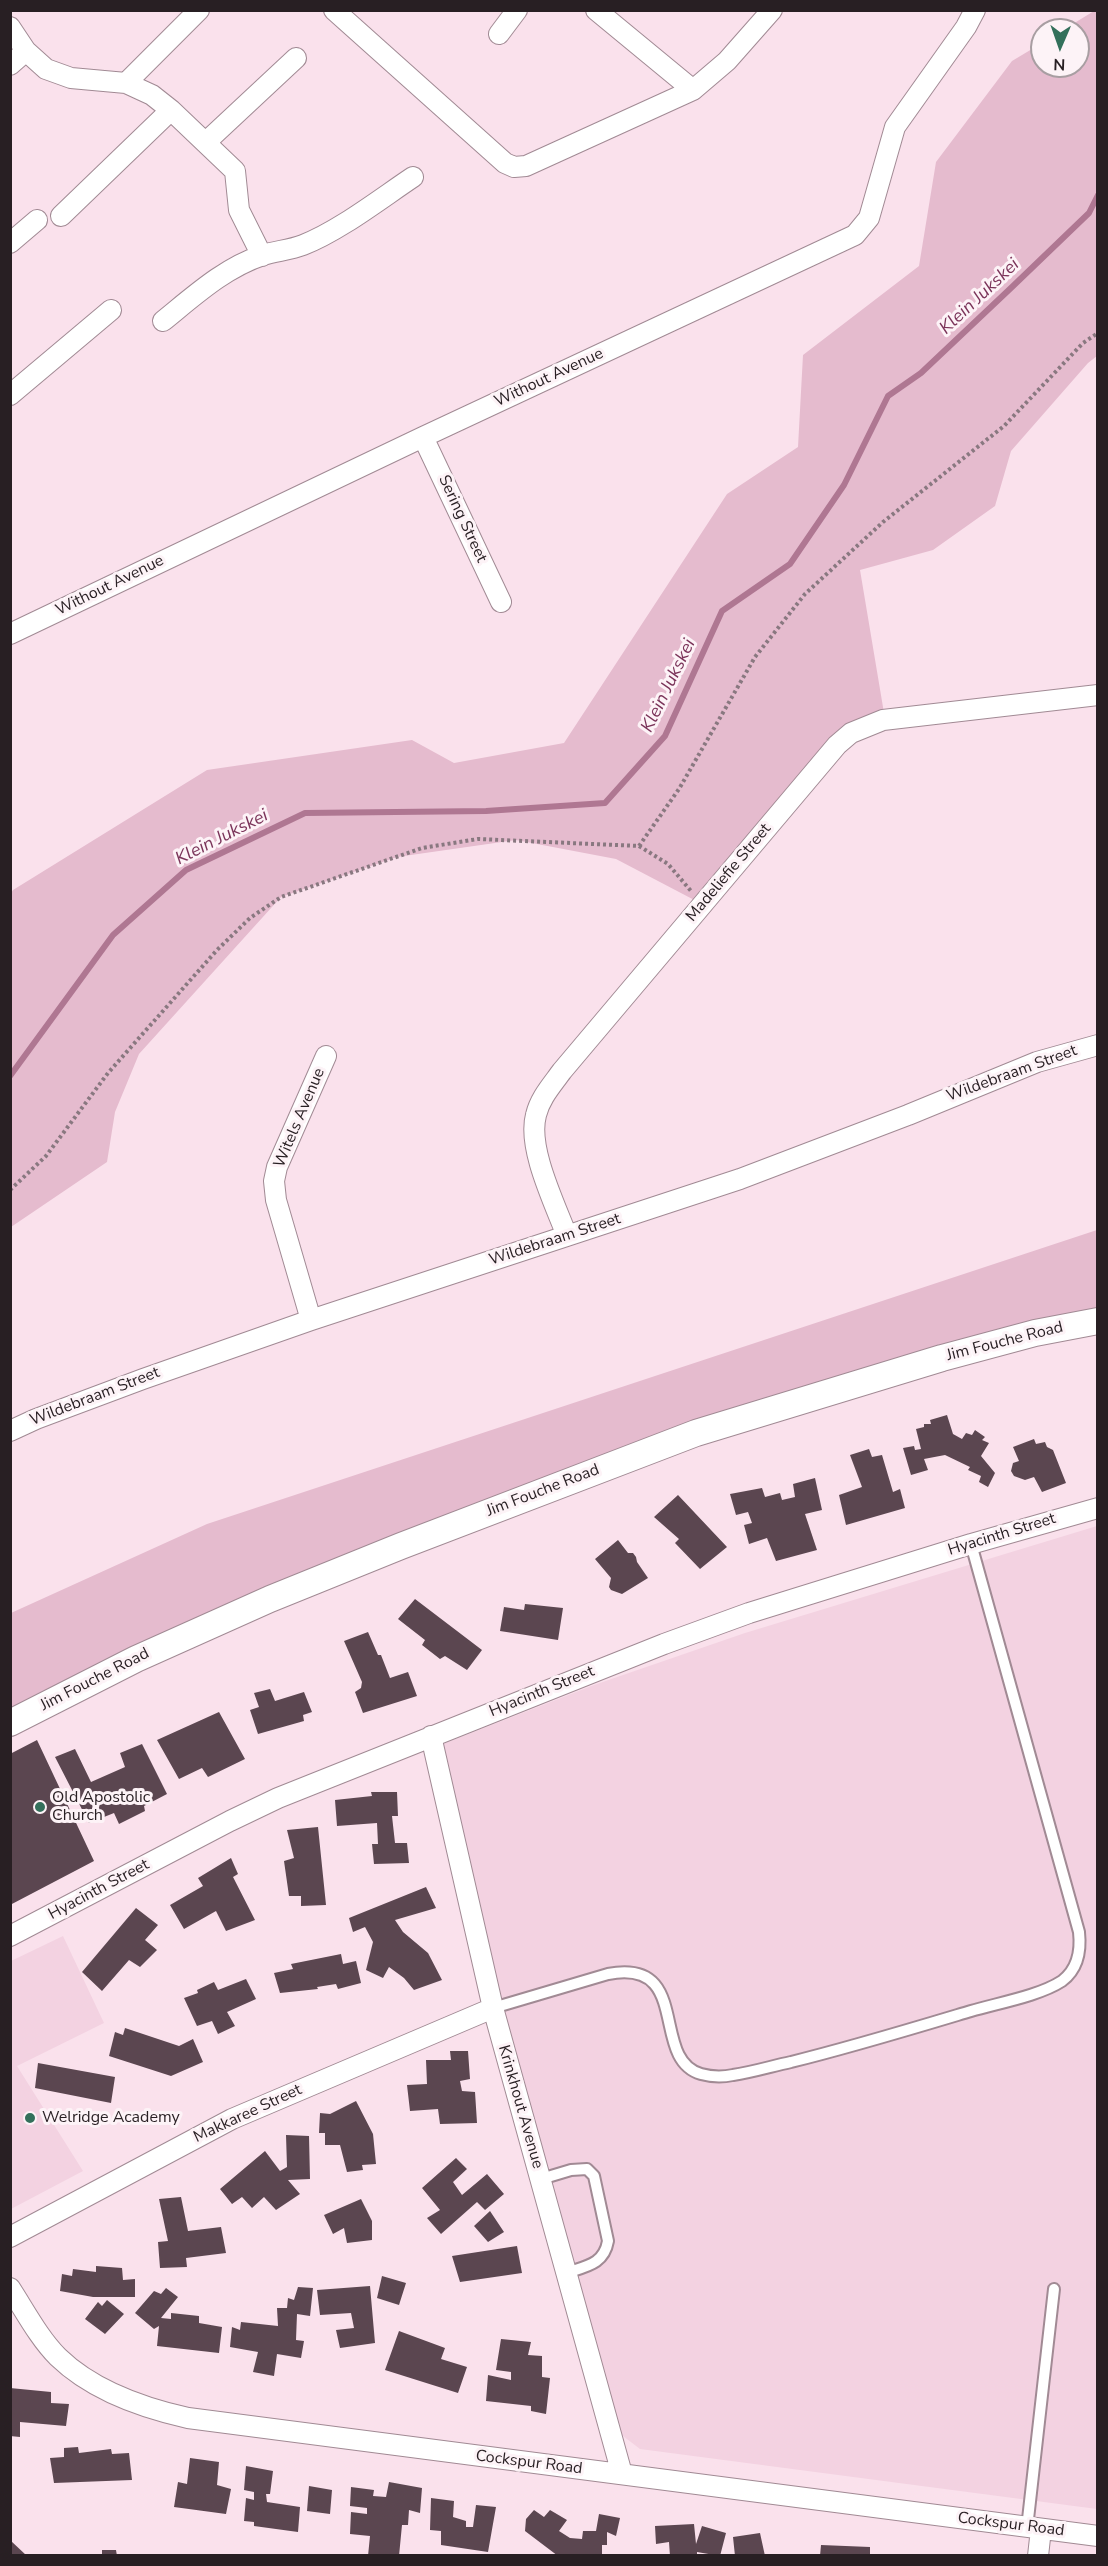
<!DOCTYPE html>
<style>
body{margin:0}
#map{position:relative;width:1108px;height:2566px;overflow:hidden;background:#fae1ec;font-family:"Nunito Sans",sans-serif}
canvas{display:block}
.frame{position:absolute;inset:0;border:12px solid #281f23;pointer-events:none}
.north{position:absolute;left:1030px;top:18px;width:60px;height:60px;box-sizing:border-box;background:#fdf3f7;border:2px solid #a89ea2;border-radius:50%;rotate:182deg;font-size:16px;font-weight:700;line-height:24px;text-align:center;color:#281f23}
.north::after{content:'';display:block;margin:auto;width:21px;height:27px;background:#33705b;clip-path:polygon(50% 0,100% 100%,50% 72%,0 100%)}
</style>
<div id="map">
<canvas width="1108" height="2566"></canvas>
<div class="frame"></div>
<div class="north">N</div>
</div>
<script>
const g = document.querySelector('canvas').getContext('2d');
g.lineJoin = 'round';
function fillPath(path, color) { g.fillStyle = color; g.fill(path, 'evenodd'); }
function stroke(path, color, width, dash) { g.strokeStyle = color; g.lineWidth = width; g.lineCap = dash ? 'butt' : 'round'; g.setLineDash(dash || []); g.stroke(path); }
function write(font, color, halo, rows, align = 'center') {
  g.font = font + ' "Nunito Sans",sans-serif'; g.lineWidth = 6; g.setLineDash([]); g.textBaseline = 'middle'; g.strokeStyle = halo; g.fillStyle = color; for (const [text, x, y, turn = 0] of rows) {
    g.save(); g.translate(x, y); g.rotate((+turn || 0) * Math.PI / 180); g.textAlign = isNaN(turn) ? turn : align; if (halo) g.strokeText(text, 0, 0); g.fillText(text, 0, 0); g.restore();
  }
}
const built = new Path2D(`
 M1097 1526V2509L640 2449 614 2429 566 2273 427 1764 443 1744 594 1685 745 1633Z
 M63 1936 104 2023 17 2066 83 2171 11 2209V1961Z`);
const green = new Path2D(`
 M1094 11H1097V356L1088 363 1011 451 995 506 933 550 860 570 886 725 862 732 700 903 616 859 516 840 397 857 281 897 139 1054 115 1112 107 1162 11 1227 10 895 13 890 207 770 412 740 454 763 564 743 727 494 798 447 803 355 919 266 936 162 1012 61 1042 43V66H1078V30H1063Z
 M1097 1230V1321L605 1460 11 1720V1613L207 1524Z`);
const stream = new Path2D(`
 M10 1076 113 935 186 870 305 813 486 811 605 803 665 736 722 611 790 564 844 485 888 396 921 373 1012 287 1089 213 1098 195`);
const building = new Path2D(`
 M947 1415 953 1434 962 1439 966 1433 972 1435 975 1430 985 1437 982 1440 989 1443 981 1456 995 1473 988 1487 979 1482 981 1476 968 1470 970 1467 945 1455 924 1459 928 1470 911 1475 903 1448 914 1446 915 1450 921 1449 916 1429 924 1427V1424H931L930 1420Z
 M1034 1439 1036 1444 1045 1442 1047 1447 1053 1450 1066 1483 1042 1492 1034 1477 1025 1480 1014 1476 1011 1471 1013 1463 1019 1461 1013 1447Z
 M869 1449 872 1457 882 1455 893 1492 900 1489 905 1508 846 1525 839 1495 862 1487 850 1455Z
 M815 1478 822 1510 805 1514 817 1550 776 1561 767 1538 749 1544 744 1525 752 1523 748 1512 736 1515 730 1494 762 1488 765 1497 780 1493 782 1500 795 1497 793 1484Z
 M678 1495 727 1547 700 1569 675 1543 679 1539 654 1517Z
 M618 1540 628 1553H633L636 1557 637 1562 648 1578 622 1594 611 1590 609 1587 611 1578 595 1559Z
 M415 1599 482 1650 467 1670 445 1656 440 1659 422 1645 425 1640 398 1619Z
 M525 1604 563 1608 558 1640 500 1631 504 1607 524 1610Z
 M368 1632 378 1655H381L390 1678 408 1672 417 1696 363 1713 355 1692 361 1688 362 1682 344 1641Z
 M270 1689 275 1701 304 1692 312 1712 303 1715 304 1721 258 1734 250 1710 259 1707 254 1693Z
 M219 1712 245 1759 208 1777 202 1768 179 1779 157 1740Z
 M37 1740 94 1861 10 1905V1754Z
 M142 1744 167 1794 144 1806 145 1811 119 1824 114 1813 89 1823 55 1757 75 1749 91 1782 125 1767 120 1753Z
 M371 1792H397L398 1816H392L395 1843H407L409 1863 374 1864 372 1844H378L377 1823 337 1826 335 1800 372 1796Z
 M318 1827 326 1905 301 1906V1896H289L284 1861 294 1858 287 1830Z
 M231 1858 238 1874 233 1877 255 1920 226 1931 216 1911 184 1929 170 1905 203 1886 198 1878Z
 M426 1887 436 1908 395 1920 403 1932 428 1953 442 1980 414 1990 404 1978 389 1967 383 1978 366 1970 373 1942 365 1927 353 1932 349 1918Z
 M136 1908 158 1925 145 1940 157 1950 140 1967 129 1960 102 1991 82 1972Z
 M341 1954 343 1964 356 1961 361 1983 338 1989 336 1984 317 1987 318 1989 280 1993 274 1973 293 1969 291 1964Z
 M246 1979 256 1999 227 2012 235 2026 218 2034 212 2021 197 2026 184 1998 198 1993 197 1990 214 1982 218 1990Z
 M125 2028 179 2046 193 2039 203 2062 171 2076 109 2056 115 2032 123 2035Z
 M450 2051H468L470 2079 460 2081 462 2091 475 2092 477 2123 440 2124 438 2109 410 2111 407 2085 427 2084 426 2060H451Z
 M38 2063 115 2077 111 2103 35 2088Z
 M356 2101 373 2134 376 2164 362 2165 363 2170 347 2172 340 2145H325V2133H319L320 2113 330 2114Z
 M286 2135 309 2136 310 2179 288 2180 300 2194 276 2210 264 2197 252 2208 242 2197 232 2204 220 2189 265 2151 280 2171 287 2167Z
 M456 2158 467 2169 453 2182 462 2195 487 2174 504 2194 485 2210 477 2202 441 2234 427 2218 440 2210 422 2188Z
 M181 2197 188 2231 221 2227 226 2253 186 2258 187 2267 160 2268 158 2242 168 2241 159 2199Z
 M361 2199 372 2221V2240L347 2243 344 2228 333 2234 324 2215Z
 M490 2211 504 2232 488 2242 474 2226Z
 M517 2246 522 2273 460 2282 452 2256Z
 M96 2266 122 2268 123 2280 135 2279V2297H93L60 2291 62 2274 72 2276 73 2269 96 2272Z
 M382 2276 406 2283 399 2305 377 2298Z
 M370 2286 375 2343 340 2348 336 2330 354 2328 351 2313 320 2315 317 2290Z
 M298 2287 313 2288 310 2316 297 2314 296 2340 304 2341 301 2358 277 2354 274 2376 253 2372 258 2352 230 2347 232 2327 240 2330 241 2322 278 2326 277 2308H287L288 2298 294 2300Z
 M166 2288 178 2297 161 2318 171 2319V2313L199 2316V2323L222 2327 219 2353 157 2346 159 2326 154 2329 135 2313 154 2291 161 2294Z
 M107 2300 124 2314 105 2334 85 2319 98 2302 102 2306Z
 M399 2331 445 2348 441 2359 467 2367 458 2393 385 2370Z
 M501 2339 531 2342 528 2355 542 2356V2377L550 2378 546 2414 531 2411V2406L486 2401 488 2375 511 2380V2372L496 2370Z
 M10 2388 51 2392V2403L69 2404 66 2426 20 2422V2437L10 2436Z
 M78 2447 79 2453 111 2449 112 2454 129 2453 132 2480 54 2483 50 2458 64 2457V2448Z
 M190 2458 219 2462 217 2485 231 2489 226 2514 174 2507 178 2482 187 2484Z
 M246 2466 273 2471 270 2494H266L267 2502 300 2507 298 2532 254 2526V2522L244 2521 246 2498 254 2500V2492L244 2490Z
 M389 2482 422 2488 420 2513 409 2510 408 2525H402L399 2556H368L370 2536 350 2534 351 2512 367 2514V2508L350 2506 351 2487 374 2490 373 2496 386 2497Z
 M309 2486 332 2490 330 2514 307 2511Z
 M431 2498 454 2501 453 2517 466 2521V2527H473L476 2505 496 2507 488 2552 441 2545V2531L430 2530Z
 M534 2510 544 2517 550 2510 567 2520 559 2531 570 2538 582 2539 583 2531H596L599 2514 620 2518 616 2536 607 2532V2545H602V2556H558L525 2531 526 2519Z
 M694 2524 696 2544 702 2526 726 2533 720 2556 697 2552V2556H670L669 2542 656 2544 655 2526Z
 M760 2533 765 2556H735L733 2537Z
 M10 2540 27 2556H10Z
 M821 2545 870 2547V2556H820Z
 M102 2550H116L117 2556H102Z`);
const path = new Path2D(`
 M639 846 679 789 755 657 805 594 883 522 1004 426 1083 343 1098 333
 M10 1190 46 1156 108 1073 217 950 250 918 281 897 422 848 478 839 639 846 668 864 691 891`);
const service = new Path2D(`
 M493 2008 608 1974C693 1958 649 2059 701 2074 712 2077 723 2077 733 2075 753 2072 772 2066 791 2062 852 2047 911 2029 971 2011 998 2003 1039 1996 1062 1981 1078 1969 1081 1950 1079 1932L971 1544
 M541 2179 571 2170 587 2169 594 2176 608 2241C604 2264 587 2266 566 2273
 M1027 2528 1054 2289`);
const minor = new Path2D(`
 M334 10 505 163 514 167 526 166 693 90 727 61 772 10
 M596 10 693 90
 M10 27 26 51 46 69 71 78 126 83 152 95 171 110 235 171 239 210 262 256
 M499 34 517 10
 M10 65 26 51
 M126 83 199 10
 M206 142 296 58
 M61 216 171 110
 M10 243 37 220
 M163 321C194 296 224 268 263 255 276 251 290 250 303 245 339 231 380 199 413 177
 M10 395 111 310
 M423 437 501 602
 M10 634 423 437 855 235 869 218 895 127 966 27 975 10
 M567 1236C555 1204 527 1148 536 1115 540 1098 552 1085 562 1071L837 745 851 733 883 720 1098 695
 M311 1320 276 1200 274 1181 277 1167 326 1056
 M10 1431 36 1419 143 1379 311 1320 740 1179 908 1115 1037 1062 1098 1045
 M431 1736 493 2008 622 2474
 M10 1936 230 1821 278 1798 664 1644 749 1613 971 1544 1098 1508
 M10 2237 232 2119 493 2008
 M10 2288C25 2311 39 2338 58 2357 92 2390 143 2408 188 2418L1098 2536
 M1038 2556 1041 2529`);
const tertiary = new Path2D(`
 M10 1723 136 1659 270 1599 401 1546 696 1433 942 1358 1035 1333 1098 1321`);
const markers = [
 [40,1807,6,"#33705b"],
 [30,2118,6,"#33705b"]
];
const streetNames = [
 ["Without Avenue",549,378,-25],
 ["Sering Street",462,519,65],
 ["Without Avenue",110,586,-26],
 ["Madeliefie Street",729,873,-50],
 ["Wildebraam Street",1012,1074,-20],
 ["Witels Avenue",300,1118,-67],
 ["Wildebraam Street",555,1240,-18],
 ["Jim Fouche Road",1005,1342,-14],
 ["Wildebraam Street",95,1397,-21],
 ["Jim Fouche Road",543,1491,-21],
 ["Hyacinth Street",1002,1535,-17],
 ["Jim Fouche Road",95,1680,-27],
 ["Hyacinth Street",542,1692,-22],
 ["Hyacinth Street",99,1890,-28],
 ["Krinkhout Avenue",520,2107,74],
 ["Makkaree Street",248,2114,-25],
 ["Cockspur Road",529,2463,7],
 ["Cockspur Road",1011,2525,7]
];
const poiNames = [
 ["Old Apostolic",52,1798],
 ["Church",52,1816],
 ["Welridge Academy",42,2118]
];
const waterNames = [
 ["Klein Jukskei",980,297,-43],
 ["Klein Jukskei",669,686,-64],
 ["Klein Jukskei",222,838,-27]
];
fillPath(built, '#f3d2e1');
fillPath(green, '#e5bbce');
stroke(stream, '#af7792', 6);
fillPath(building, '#5b4650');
stroke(service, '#a18a94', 14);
stroke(minor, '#a18a94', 22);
stroke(tertiary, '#a18a94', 28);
stroke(path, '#897880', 4, [3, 3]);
stroke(service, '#fff', 10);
stroke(minor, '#fff', 20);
stroke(tertiary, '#fff', 26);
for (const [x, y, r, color] of markers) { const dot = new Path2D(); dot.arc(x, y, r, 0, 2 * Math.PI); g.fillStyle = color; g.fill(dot); stroke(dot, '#fdf3f7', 2); }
write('16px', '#281f23', '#fdf3f7', streetNames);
write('16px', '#281f23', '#fdf3f7', poiNames, 'left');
write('italic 18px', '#7b345a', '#fdf3f7', waterNames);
</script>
